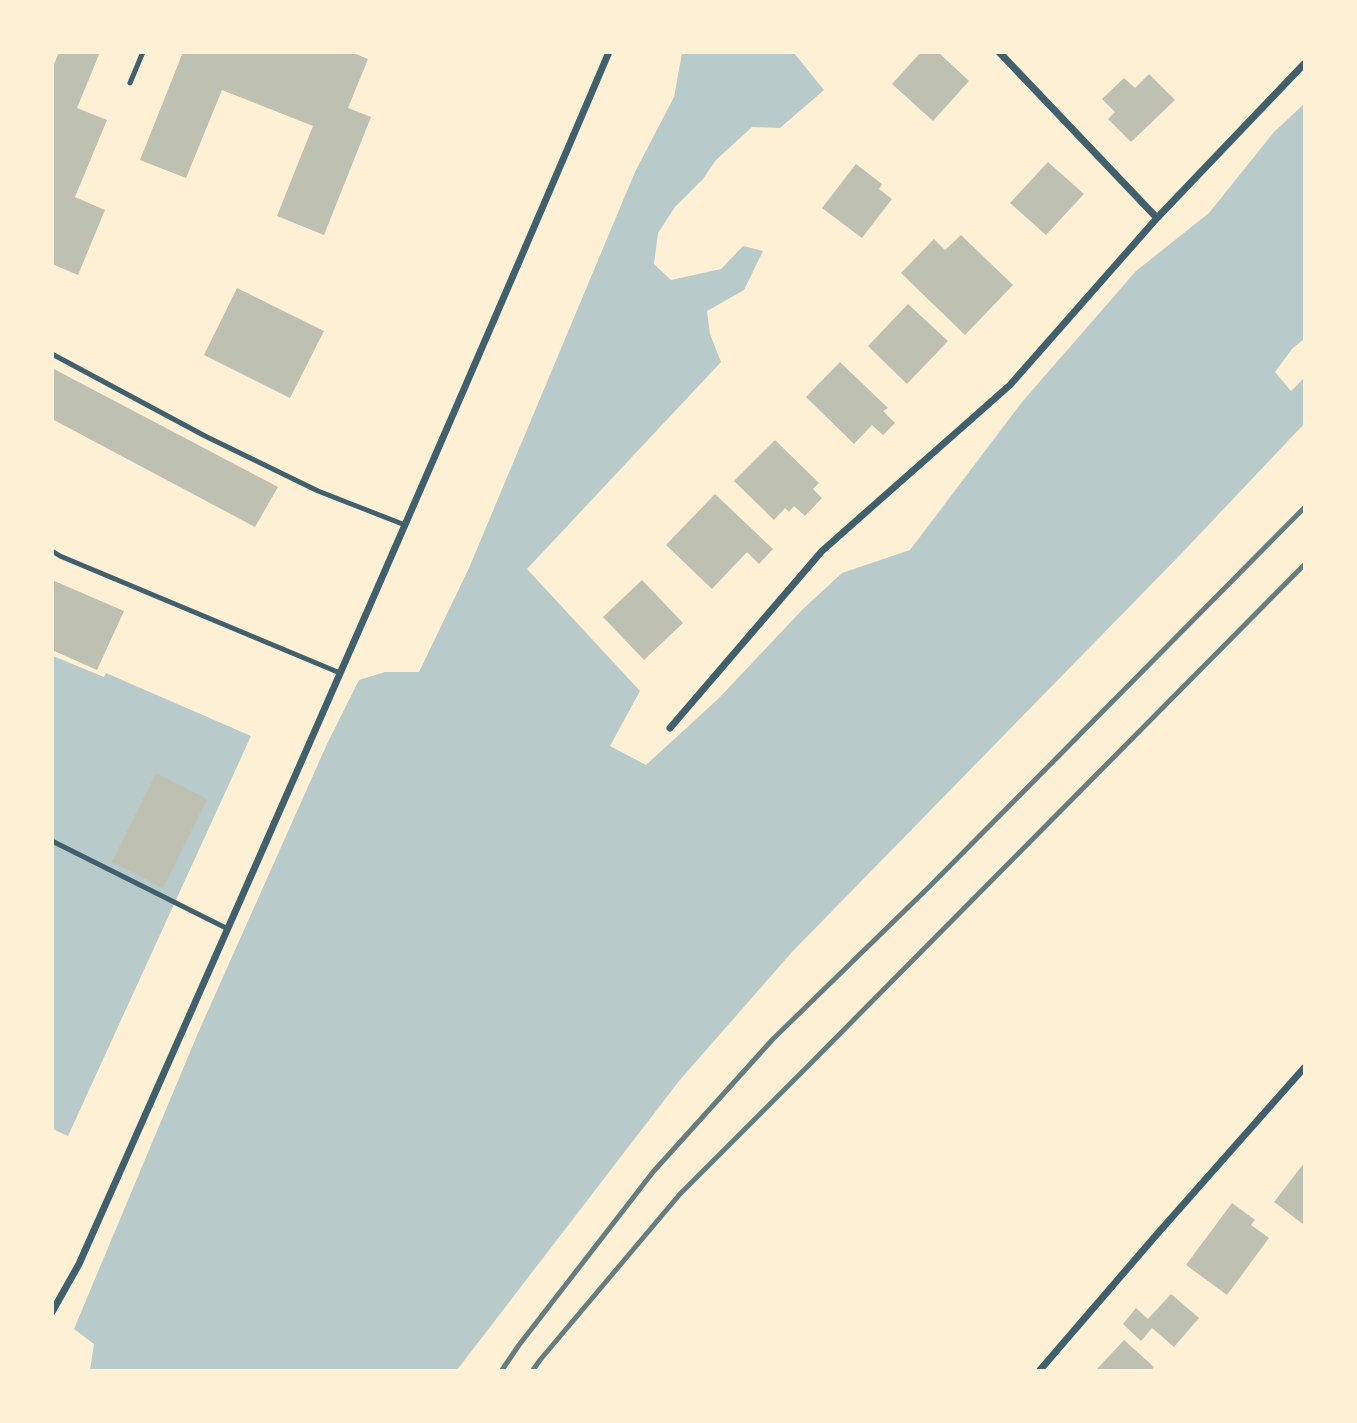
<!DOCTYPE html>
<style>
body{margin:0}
#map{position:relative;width:1357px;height:1423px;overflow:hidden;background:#fdf0d5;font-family:Lato,sans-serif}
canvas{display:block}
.frame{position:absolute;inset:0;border:54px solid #fdf0d5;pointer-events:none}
</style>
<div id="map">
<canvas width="1357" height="1423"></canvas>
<div class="frame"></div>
</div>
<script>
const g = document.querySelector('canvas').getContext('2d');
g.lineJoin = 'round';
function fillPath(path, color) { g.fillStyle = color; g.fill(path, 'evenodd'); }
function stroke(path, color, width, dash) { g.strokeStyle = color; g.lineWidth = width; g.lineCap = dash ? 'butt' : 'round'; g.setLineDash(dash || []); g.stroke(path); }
const green = new Path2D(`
 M682 53H794L824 90 780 128 752 127 716 160 703 179 675 207 658 233 654 264 671 280 721 269 743 246 763 251 744 290 707 311 710 334 721 362 527 569 640 691 610 746 646 765 719 698 803 609 842 573 910 550 1022 402 1136 271 1209 213 1274 132 1304 104V339L1292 349 1275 372 1291 391 1304 378V424L1181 554 792 952 679 1081 457 1370H90L94 1344 74 1329 198 1033 327 744 359 680 385 672H419L469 568 635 172 674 97Z
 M53 656 104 677 106 673 251 736 68 1136 53 1129Z`);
const building = new Path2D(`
 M59 52H100L77 108 107 120 75 197 105 210 78 275 52 264V69Z
 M183 52H351L368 59 348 108 371 117 324 235 277 216 313 126 222 90 186 178 140 160Z
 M921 52H938L969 81 933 121 892 84Z
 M1149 74 1175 100 1131 142 1108 119 1115 112 1102 99 1124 78 1135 88Z
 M1048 162 1084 194 1046 235 1010 203Z
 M856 164 882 184 879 189 892 199 862 238 822 208Z
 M961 235 1013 285 965 335 901 273 934 239 945 250Z
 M237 288 324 331 290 398 204 355Z
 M908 304 948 341 907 384 868 346Z
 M840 362 888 408 883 411 895 423 883 435 872 425 854 444 806 397Z
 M52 368 278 487 255 527 52 419Z
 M775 440 819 483 813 489 822 498 805 516 794 506 789 512 785 508 774 520 734 481Z
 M715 494 773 549 759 564 747 552 712 589 666 545Z
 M52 580 124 611 97 670 52 650Z
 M642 580 683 623 644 660 603 617Z
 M156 773 207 799 163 888 112 862Z
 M1304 1163V1225L1274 1202Z
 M1232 1203 1255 1220 1251 1225 1269 1238 1227 1295 1186 1265Z
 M1171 1294 1199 1318 1174 1347 1152 1328 1141 1341 1123 1324 1136 1308 1148 1319Z
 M1124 1340 1154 1367 1151 1370H1096Z`);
const service = new Path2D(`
 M130 83 143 52
 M52 354 205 436 318 491 405 525
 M52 551 60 556 340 673
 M52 841 228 929`);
const minor = new Path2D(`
 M999 52 1157 218
 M670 728 822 551 1010 385 1157 218 1304 64
 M52 1312 79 1264C258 862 436 458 609 52
 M1040 1370 1158 1233 1304 1068`);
const rail = new Path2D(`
 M502 1370 519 1345 653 1172 773 1039 929 887 1304 508
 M533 1370 540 1360 680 1194 806 1068 1304 565`);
fillPath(green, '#b9caca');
fillPath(building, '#bec0b2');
stroke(service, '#3f606c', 5);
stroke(minor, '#3f606c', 7);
stroke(rail, '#657d81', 5);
</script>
